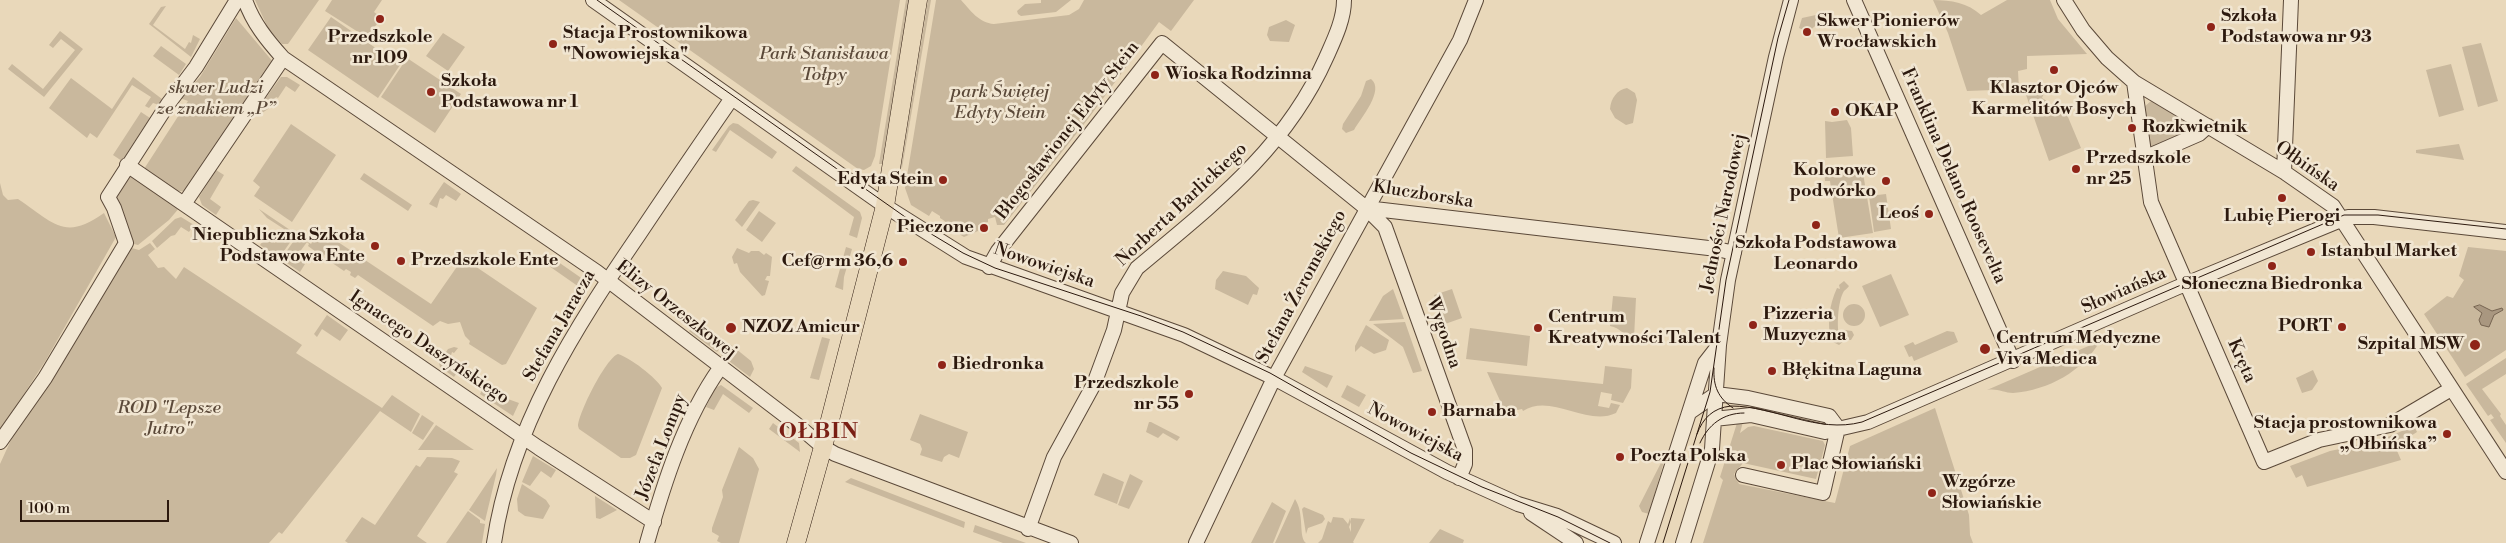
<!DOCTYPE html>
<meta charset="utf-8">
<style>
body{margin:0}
#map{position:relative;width:2506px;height:543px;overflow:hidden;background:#e9d8ba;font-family:"Libre Bodoni",serif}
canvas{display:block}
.scale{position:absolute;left:20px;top:500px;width:149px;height:22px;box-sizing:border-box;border:2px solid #2c190e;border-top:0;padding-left:6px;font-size:15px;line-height:18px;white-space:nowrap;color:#2c190e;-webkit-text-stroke:4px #f1e6d2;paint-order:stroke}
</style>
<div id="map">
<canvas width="2506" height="543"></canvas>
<div class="scale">100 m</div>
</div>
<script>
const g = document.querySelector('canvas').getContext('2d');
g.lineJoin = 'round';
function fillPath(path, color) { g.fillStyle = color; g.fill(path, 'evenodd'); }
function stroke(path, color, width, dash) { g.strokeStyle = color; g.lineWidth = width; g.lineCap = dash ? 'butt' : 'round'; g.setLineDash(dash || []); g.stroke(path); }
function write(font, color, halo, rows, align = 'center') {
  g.font = font + ' "Libre Bodoni",serif'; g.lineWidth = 5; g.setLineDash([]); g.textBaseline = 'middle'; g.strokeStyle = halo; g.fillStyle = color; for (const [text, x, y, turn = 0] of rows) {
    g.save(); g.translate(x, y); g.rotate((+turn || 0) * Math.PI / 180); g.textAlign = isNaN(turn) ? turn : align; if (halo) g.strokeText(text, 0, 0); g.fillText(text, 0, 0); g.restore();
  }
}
const green = new Path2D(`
 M255 0H319L288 44H282L268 28Z
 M332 0H382L374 12 382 18 366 37 325 11Z
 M619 0H900L875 156 871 166 864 170 858 169Z
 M906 0H909L882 164H879Z
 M928 0H931L902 168 901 167Z
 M936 0H961C970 10 979 23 994 24L1069 15 1079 9 1084 0H1194L1171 31 1159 22 1088 119 1004 225H997L995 217 988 219V222L978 225V231L964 237C955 232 950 224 940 218V216L932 211 929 216 911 205 905 188Z
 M1041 0H1071L1056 12 1021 16 1018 14 1017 11 1025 4 1041 3Z
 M1933 0C1951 0 1968 3 1981 15L2007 0H2050L2058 19 2087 54 2027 56V69L2018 71 2019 89 1967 91 1948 33Z
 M166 6 153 25 185 49 189 42 191 43 193 35 200 39 191 57 149 24 161 7Z
 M1825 13 1827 16 1808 32 1799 28 1802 18Z
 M331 17 400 65 378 98 308 50Z
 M236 18 274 63 189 189C174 198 156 178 144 169L188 101 180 98 200 77Z
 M1286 20 1295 25 1289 42 1270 41 1267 35 1269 27Z
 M60 31 83 49 44 97 8 69 12 64 43 89 75 50 61 39 53 48 49 45Z
 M443 33 465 47 448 71 426 56Z
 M2481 43 2498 101 2478 107 2462 47Z
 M161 46 186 64 179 75 153 56Z
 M407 58 461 94 435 133 381 97Z
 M2451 64 2464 110 2439 117 2426 70Z
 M133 77 162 99 159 105 153 103 149 108 145 106 151 97 132 85 97 138 90 133 87 138 49 108 71 78 112 109Z
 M281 77H287L300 85 295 92 286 86 278 98 276 97 268 109 262 113 257 110Z
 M1371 79C1385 90 1361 118 1354 130L1346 133 1342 129 1343 124 1361 96 1366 81Z
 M1627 88 1635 93 1637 100 1633 123 1626 125 1615 118 1610 109C1611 98 1617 90 1627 88Z
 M2049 88V92L2045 91 2042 98 2047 101 2044 106 2055 111 2060 107 2065 110 2081 148 2049 161 2024 89Z
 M2151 101 2197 129 2153 151 2149 148 2144 107Z
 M141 112 150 118 122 161 113 155Z
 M1847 120 1851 128 1853 156 1826 158 1825 121 1832 122Z
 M733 123 738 124 777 152 772 159 730 130 716 152 712 150 729 126Z
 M291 124 336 155 292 222 254 196 260 187 253 181Z
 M2459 144 2464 160 2416 153V150Z
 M796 166 860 212 862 218 857 238 849 235 854 217 792 171Z
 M1862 167 1873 233 1839 238 1830 181H1825L1824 171Z
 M216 170 224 175 210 199 221 207 216 215 202 205 199 197Z
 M364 173 412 205 408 211 360 179Z
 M129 177H133L180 207 169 220 138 245 130 243 117 203V194Z
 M444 182 461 194 456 201 446 195 443 199 440 198 437 208 429 204Z
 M0 183 3 195 8 200 18 199C53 222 64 242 104 213L116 237 46 360 0 431Z
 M1886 194 1891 229 1874 232 1869 196Z
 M753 200 760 202 742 227 735 220 749 201Z
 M259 209 296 234 279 258 260 245 266 237 275 243 284 229 267 218Z
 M759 211 776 223 762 242 746 230Z
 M181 217 194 225 189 232 181 227 175 235 171 236 157 248 152 241 175 219Z
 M320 230 431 304 463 258 537 308 506 364 502 365 469 344 470 341 465 336 460 322 448 324 440 321 433 326 358 275 355 278 350 275 351 272 346 269 344 271 328 260 330 258 325 254 323 257 308 246 309 244 307 242 296 257 305 264 300 272 281 259 298 235 311 244Z
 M150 243 155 249 148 255 158 268 164 267 176 279 184 267 302 345 296 353 382 408 392 395 420 414 411 432 380 411 282 534 279 532 269 543H0V464L15 431 84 327 83 325 128 247 139 250Z
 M846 247 852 249 844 277 843 290 835 287Z
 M2468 247 2506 251V350L2465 377 2424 314 2447 296 2453 298 2464 280 2459 276Z
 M737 248 749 253 751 251H759L764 255 766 253 772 257 770 276H767L765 280 769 281 765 295 762 296 740 272 737 263 734 264 732 257Z
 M554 259 587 282 582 289 549 266Z
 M1223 271 1246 276 1259 288 1257 295 1253 294 1248 305 1215 289 1216 280Z
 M1891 274 1909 315 1880 327 1862 286Z
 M1844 281 1849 286C1848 288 1846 289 1844 291 1838 300 1836 328 1840 340L1845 330 1852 331 1854 335 1851 340H1845L1839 345 1831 341C1827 323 1829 305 1837 288L1840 289 1839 285Z
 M1393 289 1404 319 1369 321 1383 296Z
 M1452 289 1462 318 1445 324 1434 295Z
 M1613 296 1636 298 1634 338C1625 337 1621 328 1610 326Z
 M1843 315a11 11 0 1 1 22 0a11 11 0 1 1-22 0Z
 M327 315 348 330 340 341 322 329 317 337 314 334Z
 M1405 322 1422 371 1413 373 1403 347 1373 324Z
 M697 324H702L725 341 717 352 689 331Z
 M1366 325 1389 340 1386 350 1374 354 1361 346 1355 352V346Z
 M1470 328 1530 336 1527 366 1466 359Z
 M1947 331 1954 332 1958 342 1914 361 1912 356 1909 357 1904 346 1913 342 1915 345Z
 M822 337 830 339 819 380 810 378Z
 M2100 341C2083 371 2049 390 2013 393 2004 393 1997 388 1987 390Z
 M730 344 751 361 754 369 750 377 721 355Z
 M454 347 458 348 454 353 452 352 449 362 459 370 454 377 440 367 439 363 448 349Z
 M618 354C629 357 657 378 662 388L636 455 630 458H621L579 429 578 426C579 412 606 358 618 354Z
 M2506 358V374L2482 389 2501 414 2500 416 2506 425V443L2490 420 2494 418 2491 414 2488 416 2466 384Z
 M1305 366 1333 376 1327 388 1302 372Z
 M1605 366 1632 369 1631 388 1623 403 1611 400 1612 394 1601 392 1598 406 1609 408 1611 403 1620 405 1616 413C1587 427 1551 393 1523 411L1522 409 1508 412 1502 405 1487 372 1603 384Z
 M2313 370 2318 381 2312 390 2302 393 2296 378Z
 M721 385 753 408 749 413 723 394 714 410 706 407 715 388Z
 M1347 385 1366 395 1359 407 1341 397Z
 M484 387 494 394 519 403 513 416 480 394Z
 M1935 408 1969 515 1970 535 1973 543H1703L1723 480 1720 477 1737 423 1743 422 1740 433 1748 427 1754 426 1823 441 1825 445 1816 479 1743 463 1734 474 1739 484 1835 503 1850 446Z
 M920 414 968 432 959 458 949 454 944 457 942 462 920 455 922 449 920 444 910 440Z
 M422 415 434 423 423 440 412 433Z
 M1149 422H1151L1180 437 1177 441 1163 433 1158 438 1146 432Z
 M773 423 799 443 800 452 769 429Z
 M436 425 474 450H418Z
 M2414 426 2417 432 2395 446 2401 460 2307 487 2302 475 2296 478 2290 466 2330 451 2378 441Z
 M739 447 753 458 759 469 739 543H721L717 541 719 536 712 532V528L723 497 722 490Z
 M1667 451 1649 514 1642 512 1639 506Z
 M533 456 556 470 551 478 541 471 530 486 522 482Z
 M427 457 452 458 460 461 454 472 458 474 417 536 427 543H348L345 541 362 517 375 525 416 465 420 467Z
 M497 468 496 475 485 521 469 510Z
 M1103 473 1124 482 1117 504 1094 495Z
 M1130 474 1143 481 1129 509 1118 505Z
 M851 478 965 522 964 528 845 482Z
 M522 484 546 500 550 506 543 519 525 516 518 511 517 499Z
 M595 496 617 510 600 519 596 518Z
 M1295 499C1305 514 1298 537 1306 543H1275Z
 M1272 502 1286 511 1273 543H1251Z
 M1304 507 1323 515 1325 519 1322 523 1308 528 1306 534 1302 509Z
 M468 511 480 520V523L485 524 482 543H446Z
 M1333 517 1343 518 1348 524 1350 518 1351 522 1349 527 1351 532V518L1365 519 1353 542 1354 543H1318L1322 539 1328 521 1331 523Z
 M975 525 1026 543H1003L973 532Z
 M1440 529 1464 540 1463 543H1429Z`);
const water = new Path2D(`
 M2480 305 2492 311 2502 308 2503 310 2494 315 2489 327 2481 325 2479 320 2482 313 2474 307Z`);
const minor = new Path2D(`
 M245 0C253 23 267 40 283 58L597 272 796 424 823 447 835 454 1071 543
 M593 0 885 206 966 257 1184 335 1274 378 1447 472 1518 504 1557 516 1614 543
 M1854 0 2013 361
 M2064 0 2083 30 2107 58 2134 82 2284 172 2333 206 2506 472
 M2134 82 2151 202 2264 462 2319 440 2390 425 2451 389
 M2144 158 2199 134 2208 126
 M127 165 539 448 654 522
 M2284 172 2291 0
 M184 204 283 58
 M1366 208 1717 249 1734 253
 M989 267 998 251 1162 43 1366 208 1385 227 1465 450V464L1459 478
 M1690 412 1716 394 1748 398 1829 416 1838 428
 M1714 419 1751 415 1825 432 1868 422 2176 288 2348 217H2374L2506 232
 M0 442 45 378 126 243 114 208 108 197 168 104 196 67 237 0
 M1743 475 1823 493 1838 428
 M1531 513 1576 543
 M1028 529 1054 457 1094 384 1114 330 1122 293 1137 268C1212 205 1285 150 1326 58 1334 40 1344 20 1344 0
 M494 543C511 427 575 328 640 233 670 188 701 143 732 98
 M647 543C664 483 684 419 720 368
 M1196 543 1274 378 1460 40 1476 0
 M1647 543 1705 363 1719 345
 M1683 543 1712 449 1719 345 1728 280 1776 57 1791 0`);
const major = new Path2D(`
 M796 543 823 447 885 206 918 0`);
const tram = new Path2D(`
 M597 0 918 226 963 253 995 268 1141 316 1183 332 1270 373 1411 453 1482 487 1558 517 1610 543
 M1714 368C1713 386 1718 398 1733 408
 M1697 434C1703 418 1713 408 1731 406 1775 406 1817 434 1862 422L2344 215H2378L2506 229
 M1700 443C1708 425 1723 413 1744 413
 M1663 543 1710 392 1726 280 1778 38 1789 0`);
const markers = [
 [380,19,5,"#8f2418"],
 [2211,27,5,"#8f2418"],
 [1807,32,5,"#8f2418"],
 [553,44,5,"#8f2418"],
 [2054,70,5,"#8f2418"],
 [1155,75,5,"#8f2418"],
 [431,92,5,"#8f2418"],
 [1835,112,5,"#8f2418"],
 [2132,128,5,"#8f2418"],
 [2076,169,5,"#8f2418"],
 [943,180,5,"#8f2418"],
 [1886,181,5,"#8f2418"],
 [2282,198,5,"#8f2418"],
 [1929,214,5,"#8f2418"],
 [1816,225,5,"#8f2418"],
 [984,228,5,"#8f2418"],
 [375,246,5,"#8f2418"],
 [2311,252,5,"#8f2418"],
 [401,261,5,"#8f2418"],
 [903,262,5,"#8f2418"],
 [2272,266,5,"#8f2418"],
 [1753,325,5,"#8f2418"],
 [2342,327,5,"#8f2418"],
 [731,328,6,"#8f2418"],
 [1538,328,5,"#8f2418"],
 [2475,345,6,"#8f2418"],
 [1985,349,6,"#8f2418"],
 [942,365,5,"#8f2418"],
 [1772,371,5,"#8f2418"],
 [1189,394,5,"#8f2418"],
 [1432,412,5,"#8f2418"],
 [2447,434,5,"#8f2418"],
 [1620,457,5,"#8f2418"],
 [1781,465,5,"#8f2418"],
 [1932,493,5,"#8f2418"]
];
const poiNames = [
 ["Szkoła",2221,17],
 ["Podstawowa nr 93",2221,38],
 ["Skwer Pionierów",1817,22],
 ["Wrocławskich",1817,43],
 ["Stacja Prostownikowa",563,34],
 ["\"Nowowiejska\"",563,55],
 ["Przedszkole",380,38,"center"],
 ["nr 109",380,59,"center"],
 ["Wioska Rodzinna",1165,75],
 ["Szkoła",441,82],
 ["Podstawowa nr 1",441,103],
 ["Klasztor Ojców",2054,89,"center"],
 ["Karmelitów Bosych",2054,110,"center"],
 ["OKAP",1845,112],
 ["Rozkwietnik",2142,128],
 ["Przedszkole",2086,159],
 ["nr 25",2086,180],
 ["Kolorowe",1876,171,"right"],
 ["podwórko",1876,192,"right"],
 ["Edyta Stein",933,180,"right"],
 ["Leoś",1919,214,"right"],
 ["Lubię Pierogi",2282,217,"center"],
 ["Pieczone",974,228,"right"],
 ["Niepubliczna Szkoła",365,236,"right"],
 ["Podstawowa Ente",365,257,"right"],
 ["Szkoła Podstawowa",1816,244,"center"],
 ["Leonardo",1816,265,"center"],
 ["Istanbul Market",2321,252],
 ["Przedszkole Ente",411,261],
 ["Cef@rm 36,6",893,262,"right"],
 ["Słoneczna Biedronka",2272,285,"center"],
 ["Pizzeria",1763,315],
 ["Muzyczna",1763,336],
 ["Centrum",1548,318],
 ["Kreatywności Talent",1548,339],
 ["PORT",2332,327,"right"],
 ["NZOZ Amicur",742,328],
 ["Centrum Medyczne",1996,339],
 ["Viva Medica",1996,360],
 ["Szpital MSW",2464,345,"right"],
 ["Biedronka",952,365],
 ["Błękitna Laguna",1782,371],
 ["Przedszkole",1179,384,"right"],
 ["nr 55",1179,405,"right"],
 ["Barnaba",1442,412],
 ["Stacja prostownikowa",2437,424,"right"],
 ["„Ołbińska”",2437,445,"right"],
 ["Poczta Polska",1630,457],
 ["Plac Słowiański",1791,465],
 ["Wzgórze",1942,483],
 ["Słowiańskie",1942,504]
];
const parkNames = [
 ["Park Stanisława",824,55],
 ["Tołpy",824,76],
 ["skwer Ludzi",216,89],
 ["ze znakiem „P”",216,110],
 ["park Świętej",1000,93],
 ["Edyty Stein",1000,114],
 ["ROD \"Lepsze",169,409],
 ["Jutro\"",169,430]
];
const streetNames = [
 ["Błogosławionej Edyty Stein",1068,131,-52],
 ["Ołbińska",2307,167,35],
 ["Franklina Delano Roosevelta",1953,176,66],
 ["Kluczborska",1423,195,9],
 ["Norberta Barlickiego",1182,205,-43],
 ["Jedności Narodowej",1724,213,-78],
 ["Nowowiejska",1044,266,19],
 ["Stefana Żeromskiego",1302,287,-62],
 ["Słowiańska",2124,291,-24],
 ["Elizy Orzeszkowej",676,310,38],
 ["Stefana Jaracza",560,326,-60],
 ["Wygodna",1443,333,71],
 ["Ignacego Daszyńskiego",429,348,34],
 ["Kręta",2241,361,66],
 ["Nowowiejska",1415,433,28],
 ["Józefa Lompy",662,447,-69]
];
const districtNames = [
 ["OŁBIN",819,433]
];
fillPath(green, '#c9b89d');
fillPath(water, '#a99780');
stroke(water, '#776552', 1);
stroke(minor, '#5b4939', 16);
stroke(major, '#2c190e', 19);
stroke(minor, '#f1e6d2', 14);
stroke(major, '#e9d8ba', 18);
stroke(tram, '#2c190e', 1);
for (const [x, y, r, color] of markers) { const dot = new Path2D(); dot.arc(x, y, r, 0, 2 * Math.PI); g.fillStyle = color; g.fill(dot); stroke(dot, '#f1e6d2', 2); }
write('bold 18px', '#2c190e', '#f1e6d2', poiNames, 'left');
write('italic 18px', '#5b4939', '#f1e6d2', parkNames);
write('18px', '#2c190e', '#f1e6d2', streetNames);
g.letterSpacing = '1px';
write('bold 22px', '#7a1f14', '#f1e6d2', districtNames);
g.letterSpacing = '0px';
</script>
